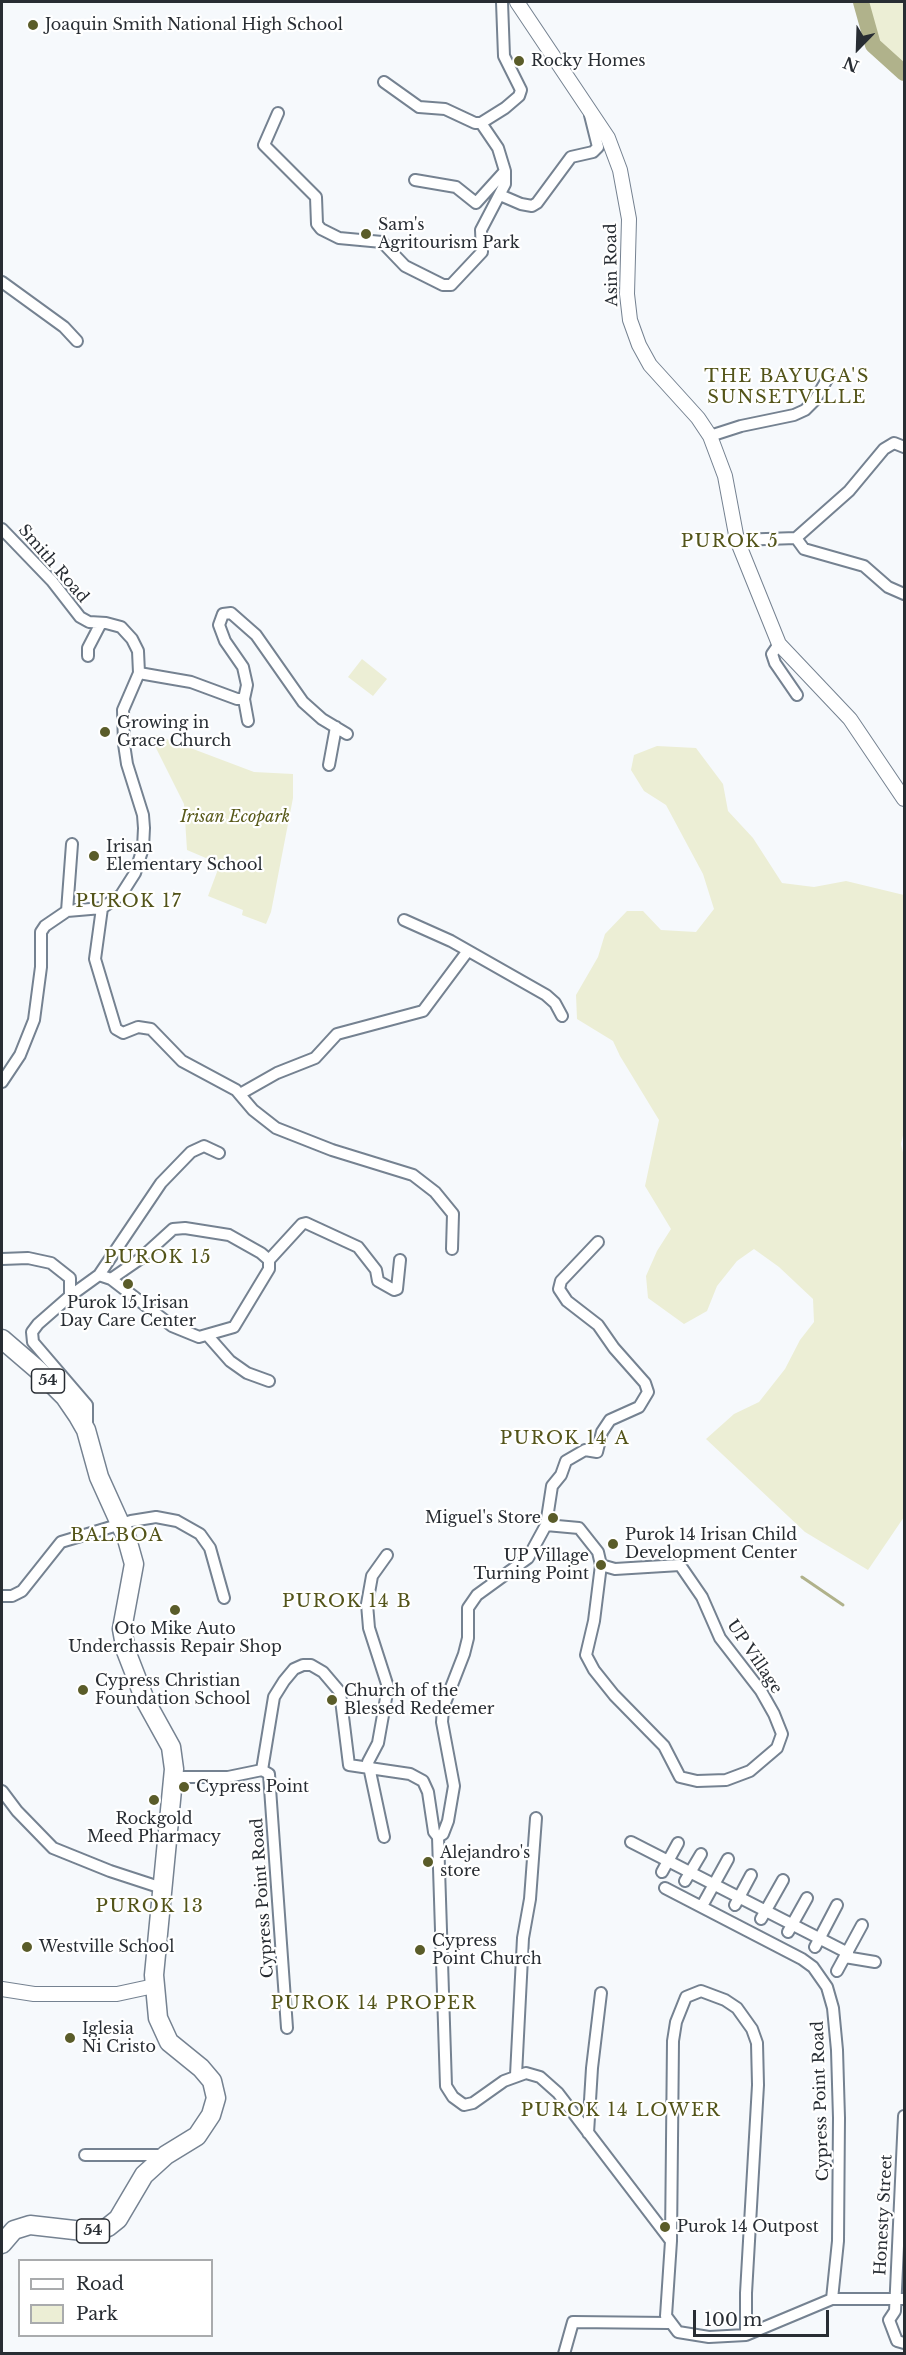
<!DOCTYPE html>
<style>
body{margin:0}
#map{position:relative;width:906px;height:2355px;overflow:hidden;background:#f6f9fc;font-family:"Libre Baskerville",serif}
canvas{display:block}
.frame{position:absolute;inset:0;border:3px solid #282d33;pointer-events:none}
.legend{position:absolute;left:18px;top:2259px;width:195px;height:78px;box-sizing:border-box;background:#fff;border:2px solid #a9abad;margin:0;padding:8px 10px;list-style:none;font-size:18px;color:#282d33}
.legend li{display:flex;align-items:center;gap:12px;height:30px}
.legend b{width:30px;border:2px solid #a9abad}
.north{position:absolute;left:828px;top:18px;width:60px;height:60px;-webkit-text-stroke:4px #fff;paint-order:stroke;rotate:203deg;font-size:16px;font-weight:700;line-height:24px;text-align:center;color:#282d33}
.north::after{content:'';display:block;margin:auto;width:21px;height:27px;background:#282d33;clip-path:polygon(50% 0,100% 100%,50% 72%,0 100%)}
.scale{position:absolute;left:693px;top:2310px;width:136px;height:27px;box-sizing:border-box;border:3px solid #282d33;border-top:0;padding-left:8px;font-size:18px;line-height:21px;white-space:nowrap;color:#282d33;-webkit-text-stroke:4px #fff;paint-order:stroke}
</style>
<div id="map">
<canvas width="906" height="2355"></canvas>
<div class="frame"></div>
<ul class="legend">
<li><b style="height:8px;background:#fff"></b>Road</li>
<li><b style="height:16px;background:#eceed5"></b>Park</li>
</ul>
<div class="north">N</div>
<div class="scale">100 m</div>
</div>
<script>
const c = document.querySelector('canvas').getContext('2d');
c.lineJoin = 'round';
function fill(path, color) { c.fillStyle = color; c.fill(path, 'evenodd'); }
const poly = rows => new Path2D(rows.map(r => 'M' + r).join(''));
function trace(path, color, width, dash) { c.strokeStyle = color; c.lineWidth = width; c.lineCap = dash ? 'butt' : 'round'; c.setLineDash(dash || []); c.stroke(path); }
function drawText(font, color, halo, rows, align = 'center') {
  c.font = font + ' "Libre Baskerville",serif'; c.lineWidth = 4.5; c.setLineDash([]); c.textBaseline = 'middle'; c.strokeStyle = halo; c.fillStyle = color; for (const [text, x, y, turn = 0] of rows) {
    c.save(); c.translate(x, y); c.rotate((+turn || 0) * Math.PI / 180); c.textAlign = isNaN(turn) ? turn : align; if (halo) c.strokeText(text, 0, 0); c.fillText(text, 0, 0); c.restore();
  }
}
fill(poly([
 [861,2,904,2,904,73,873,45],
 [362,659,387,679,373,696,348,677],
 [156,735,254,772,293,774,293,798,271,912,266,924,242,915,243,910,208,896,220,864,187,850,184,804,153,742],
 [657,746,696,748,723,784,728,811,753,838,782,883,814,887,846,881,904,895,904,1131,901,1144,904,1157,904,1517,868,1570,805,1532,706,1439,734,1414,759,1402,785,1369,800,1340,814,1322,813,1299,779,1267,754,1249,737,1261,717,1286,707,1311,684,1324,648,1298,646,1276,657,1251,671,1229,645,1186,659,1120,620,1056,613,1041,577,1019,576,995,598,957,605,934,627,911,643,911,661,930,696,932,714,909,703,874,666,805,644,791,631,770,634,755]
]), '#eceed5');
trace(poly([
 [802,1577,843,1605]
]), '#b0b28b', 3);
trace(poly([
 [861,2,873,45,904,73]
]), '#b0b28b', 16);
const street = poly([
 [384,82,419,107,445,109,475,123,481,123,505,108,519,96,521,90,504,56,502,2],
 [278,113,264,145,316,197,317,224,321,229,339,238,382,242,405,266,443,285,451,285,482,252,481,230,505,184,505,171,498,148,481,123],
 [415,180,456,187,476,203,505,171],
 [500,195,521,204,532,206,537,203,571,157,593,152,598,147,590,115],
 [2,282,64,327,77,341],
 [710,436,741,426,794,415,805,410,815,400,829,376],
 [2,529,52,581,80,617,89,622,106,623,121,627,132,639,138,651,139,673,123,710,124,744,127,764,143,815,144,828,143,848,135,873,121,895,102,908,67,911,45,926,41,932,41,967,34,1020,20,1055,2,1082],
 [796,538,804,549,864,566,888,587,904,594],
 [737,540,796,538,849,491,884,449,894,443,904,447],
 [779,644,772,654,775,663,797,695],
 [88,656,88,648,101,623],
 [139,673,191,682,237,699,244,699,247,685,243,667,225,641,219,625,223,614,231,613,256,635,303,702,322,719,347,734],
 [244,699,248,721],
 [329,765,336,727],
 [102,908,95,959,116,1029,123,1033,138,1027,151,1029,182,1061,236,1090,253,1110,276,1128,332,1150,413,1175,435,1192,453,1214,452,1249],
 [67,911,72,844],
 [404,920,451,941,546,995,555,1003,562,1016],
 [240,1094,277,1073,315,1058,337,1034,423,1011,467,952],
 [2,1259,28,1258,51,1263,70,1278,70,1296,38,1324,32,1332,33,1342,87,1405,87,1428],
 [99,1275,111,1279,172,1326,199,1337,234,1327,269,1269,269,1260,302,1224,306,1223,358,1247,376,1270,378,1281,394,1290,397,1289,400,1260],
 [111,1279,140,1259,173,1229,185,1228,229,1235,261,1253,269,1260],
 [70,1296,99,1275,161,1183,191,1152,204,1146,219,1153],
 [208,1336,230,1361,247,1373,269,1381],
 [546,1525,552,1486,561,1475,566,1461,585,1450,597,1452,602,1432,610,1420,639,1407,648,1392,645,1383,614,1348,598,1325,567,1301,559,1289,561,1281,598,1242],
 [2,1596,12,1596,22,1591,61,1542,131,1521,156,1517,177,1521,200,1534,210,1548,224,1598],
 [262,1770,269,1774,287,2028],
 [174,1777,228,1777,262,1770,274,1697,284,1681,294,1669,303,1665,311,1665,323,1672,340,1692,349,1765,410,1774,423,1781,428,1792,434,1832,438,1837,446,2086,453,2097,464,2105,473,2103,504,2081,526,2073,540,2077,558,2093,671,2241,666,2316,678,2332,709,2337,746,2335,832,2299,904,2299],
 [2,1791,17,1811,53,1848,110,1871,162,1888],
 [384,1837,368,1762,378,1743,388,1687,369,1628,367,1604,372,1576,387,1555],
 [438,1837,443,1834,448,1821,454,1786,442,1722,443,1708,464,1654,468,1638,468,1608,477,1595,528,1558,546,1525,579,1528,598,1552,601,1565,594,1621,586,1655,594,1670,614,1695,664,1746,680,1777,697,1781,726,1780,750,1771,777,1748,782,1734,774,1714,761,1691,720,1638,702,1597,680,1565,615,1569,601,1565],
 [631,1842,848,1953],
 [662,1872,678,1843],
 [685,1881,701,1854],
 [665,1888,802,1959,813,1967,827,1987,833,2008,837,2050,839,2118,838,2241,832,2299],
 [735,1905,751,1875],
 [702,1906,728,1859],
 [761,1919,783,1880],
 [788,1932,807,1898],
 [815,1947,837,1905],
 [845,1957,875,1962],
 [837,1971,862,1925],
 [516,2075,523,1938,530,1899,536,1818],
 [904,2116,895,2311,889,2320,897,2341,904,2343],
 [588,2133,592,2068,601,1993],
 [85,2155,165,2155],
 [671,2241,673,2041,676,2022,686,1997,701,1991,725,2000,737,2008,752,2029,757,2043,758,2085,746,2293,746,2335],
 [564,2354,573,2322,669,2323]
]);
const secondary = poly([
 [517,2,608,138,620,170,629,219,627,294,630,320,639,345,650,365,698,418,710,436,725,476,737,540,779,644,850,719,904,799],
 [2,1989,34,1994,117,1994,154,1986]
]);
const highway = poly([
 [2,1339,38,1370,65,1397,78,1416,86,1430,99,1477,127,1539,134,1564,122,1629,126,1651,145,1700,171,1747,174,1769,154,1975,158,2018,169,2042,201,2068,212,2081,216,2098,211,2115,197,2136,166,2155,144,2175,118,2219,108,2227,98,2231,83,2231,30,2225,14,2230,2,2244]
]);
trace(street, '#758291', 14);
trace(secondary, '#758291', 16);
trace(highway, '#758291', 21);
trace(street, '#fff', 10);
trace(secondary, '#fff', 14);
trace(highway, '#fff', 18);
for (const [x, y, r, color] of [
 [33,25,6,"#5a5c29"],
 [519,61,6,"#5a5c29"],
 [366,234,6,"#5a5c29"],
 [105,732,6,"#5a5c29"],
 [94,856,6,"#5a5c29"],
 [128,1284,6,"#5a5c29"],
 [553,1518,6,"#5a5c29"],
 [613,1544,6,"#5a5c29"],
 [601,1565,6,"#5a5c29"],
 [175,1610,6,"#5a5c29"],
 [83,1690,6,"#5a5c29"],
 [332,1700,6,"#5a5c29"],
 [184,1787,6,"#5a5c29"],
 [154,1800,6,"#5a5c29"],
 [428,1862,6,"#5a5c29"],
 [27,1947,6,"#5a5c29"],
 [420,1950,6,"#5a5c29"],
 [70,2038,6,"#5a5c29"],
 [665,2227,6,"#5a5c29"]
]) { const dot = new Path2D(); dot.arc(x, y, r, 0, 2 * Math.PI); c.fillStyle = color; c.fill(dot); trace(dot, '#fff', 2); }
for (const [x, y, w] of [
 [48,1381,33],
 [93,2231,33]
]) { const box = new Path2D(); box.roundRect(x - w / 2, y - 12, w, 24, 4.5); c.fillStyle = '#fff'; c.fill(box); trace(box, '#282d33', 1.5); }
drawText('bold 15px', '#282d33', null, [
 ["54",48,1381],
 ["54",93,2231]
]);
drawText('16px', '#282d33', '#fff', [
 ["Joaquin Smith National High School",45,25],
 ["Rocky Homes",531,61],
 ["Sam's",378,225],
 ["Agritourism Park",378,243],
 ["Growing in",117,723],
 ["Grace Church",117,741],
 ["Irisan",106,847],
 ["Elementary School",106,865],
 ["Purok 15 Irisan",128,1303,"center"],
 ["Day Care Center",128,1321,"center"],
 ["Miguel's Store",541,1518,"right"],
 ["Purok 14 Irisan Child",625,1535],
 ["Development Center",625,1553],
 ["UP Village",589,1556,"right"],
 ["Turning Point",589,1574,"right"],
 ["Oto Mike Auto",175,1629,"center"],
 ["Underchassis Repair Shop",175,1647,"center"],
 ["Cypress Christian",95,1681],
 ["Foundation School",95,1699],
 ["Church of the",344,1691],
 ["Blessed Redeemer",344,1709],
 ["Cypress Point",196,1787],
 ["Rockgold",154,1819,"center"],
 ["Meed Pharmacy",154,1837,"center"],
 ["Alejandro's",440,1853],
 ["store",440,1871],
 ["Cypress",432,1941],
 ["Point Church",432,1959],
 ["Westville School",39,1947],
 ["Iglesia",82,2029],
 ["Ni Cristo",82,2047],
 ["Purok 14 Outpost",677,2227]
], 'left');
drawText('16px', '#282d33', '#fff', [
 ["Asin Road",612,265,-91],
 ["Smith Road",53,564,49],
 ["UP Village",754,1657,56],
 ["Cypress Point Road",263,1898,-94],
 ["Cypress Point Road",821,2101,-92],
 ["Honesty Street",884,2215,-87]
]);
drawText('italic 16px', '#595a1b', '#fff', [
 ["Irisan Ecopark",235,817]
]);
c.letterSpacing = '1.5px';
drawText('18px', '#535419', '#fff', [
 ["THE BAYUGA'S",787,377],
 ["SUNSETVILLE",787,398],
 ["PUROK 5",730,542],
 ["PUROK 17",129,902],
 ["PUROK 15",158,1258],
 ["PUROK 14 A",565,1439],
 ["BALBOA",117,1536],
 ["PUROK 14 B",347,1602],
 ["PUROK 13",150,1907],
 ["PUROK 14 PROPER",374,2004],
 ["PUROK 14 LOWER",621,2111]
]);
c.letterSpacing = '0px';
</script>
